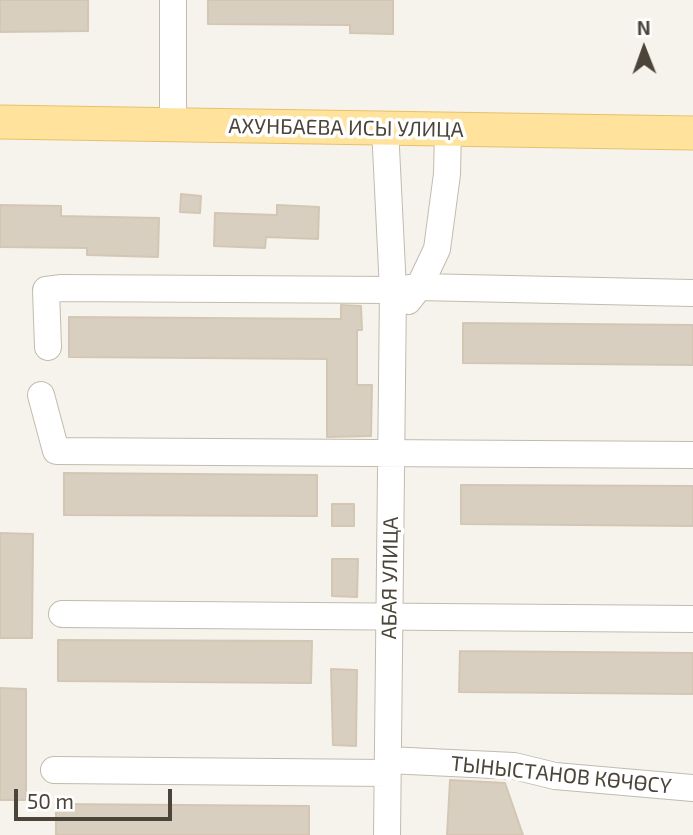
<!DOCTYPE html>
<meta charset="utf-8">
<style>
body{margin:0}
#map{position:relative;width:693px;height:835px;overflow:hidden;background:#f6f3ec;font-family:"Exo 2",sans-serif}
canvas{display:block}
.north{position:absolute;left:609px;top:14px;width:70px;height:70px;-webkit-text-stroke:5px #fff;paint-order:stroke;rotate:359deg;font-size:19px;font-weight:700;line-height:28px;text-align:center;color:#4b4439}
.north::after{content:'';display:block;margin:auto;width:24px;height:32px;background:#4b4439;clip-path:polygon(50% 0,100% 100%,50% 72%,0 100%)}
.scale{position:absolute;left:14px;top:789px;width:158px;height:32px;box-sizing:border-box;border:4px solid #4b4439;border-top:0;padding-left:9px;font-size:21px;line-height:24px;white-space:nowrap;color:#4b4439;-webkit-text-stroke:5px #fff;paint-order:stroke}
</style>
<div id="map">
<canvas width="693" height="835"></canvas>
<div class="north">N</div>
<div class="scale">50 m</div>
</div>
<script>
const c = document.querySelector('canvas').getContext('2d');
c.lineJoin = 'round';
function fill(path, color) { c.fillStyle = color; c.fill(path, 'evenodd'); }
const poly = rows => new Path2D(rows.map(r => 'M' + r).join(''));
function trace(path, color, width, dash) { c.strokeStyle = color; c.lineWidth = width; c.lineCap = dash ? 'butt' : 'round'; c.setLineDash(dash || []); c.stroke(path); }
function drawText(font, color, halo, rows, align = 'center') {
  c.font = font + ' "Exo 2",sans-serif'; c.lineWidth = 7; c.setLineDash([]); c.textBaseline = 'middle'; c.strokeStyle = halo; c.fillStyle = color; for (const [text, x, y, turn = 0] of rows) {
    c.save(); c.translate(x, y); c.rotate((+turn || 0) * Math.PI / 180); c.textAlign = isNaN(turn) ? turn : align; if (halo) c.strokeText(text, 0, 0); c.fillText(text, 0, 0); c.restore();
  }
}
const building = poly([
 [0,0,88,0,88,31,0,32,0,0],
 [208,0,393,0,393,34,350,33,350,25,208,24,208,0],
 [181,194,201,196,200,213,180,212,181,194],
 [0,205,61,206,61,216,159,218,158,257,87,255,87,248,0,247,0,205],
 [277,205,319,207,318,239,266,237,265,248,214,246,215,213,277,215,277,205],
 [341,305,361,306,362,330,357,330,357,385,372,385,371,436,327,437,327,359,69,357,69,317,341,319,341,305],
 [463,323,693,325,693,365,463,363,463,323],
 [64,473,317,475,317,516,64,515,64,473],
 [461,485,693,486,693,526,461,524,461,485],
 [332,504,354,504,354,526,332,526,332,504],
 [0,533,33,534,32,638,0,638,0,533],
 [332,559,358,559,357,597,332,596,332,559],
 [58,640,312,641,311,683,58,681,58,640],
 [460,651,693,653,693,694,459,692,460,651],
 [331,669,357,670,356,746,333,745,331,669],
 [0,688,26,689,26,800,0,800,0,688],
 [450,780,505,783,523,835,447,835,450,780],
 [56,804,309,806,309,835,56,835,56,804]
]);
fill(building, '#d8cfc1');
trace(building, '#d3c7b4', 2);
const minor = poly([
 [173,0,173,126],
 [385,128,393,290,387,835],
 [408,301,419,287,437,249,447,174,448,130],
 [48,347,46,290,62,288,393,290,419,287,692,293],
 [41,395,56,451,693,455],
 [62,614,693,619],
 [388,760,514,766,555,776,693,788],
 [54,770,387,773]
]);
const major = poly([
 [0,122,693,133]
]);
trace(minor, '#c2bbae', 28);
trace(major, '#e6c16a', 35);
trace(minor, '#fff', 26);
trace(major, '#ffe39c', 33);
drawText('21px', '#4b4439', '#fff', [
 ["АХУНБАЕВА ИСЫ УЛИЦА",346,128,1],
 ["АБАЯ УЛИЦА",390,578,-89],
 ["ТЫНЫСТАНОВ КӨЧӨСҮ",561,775,6]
]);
</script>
